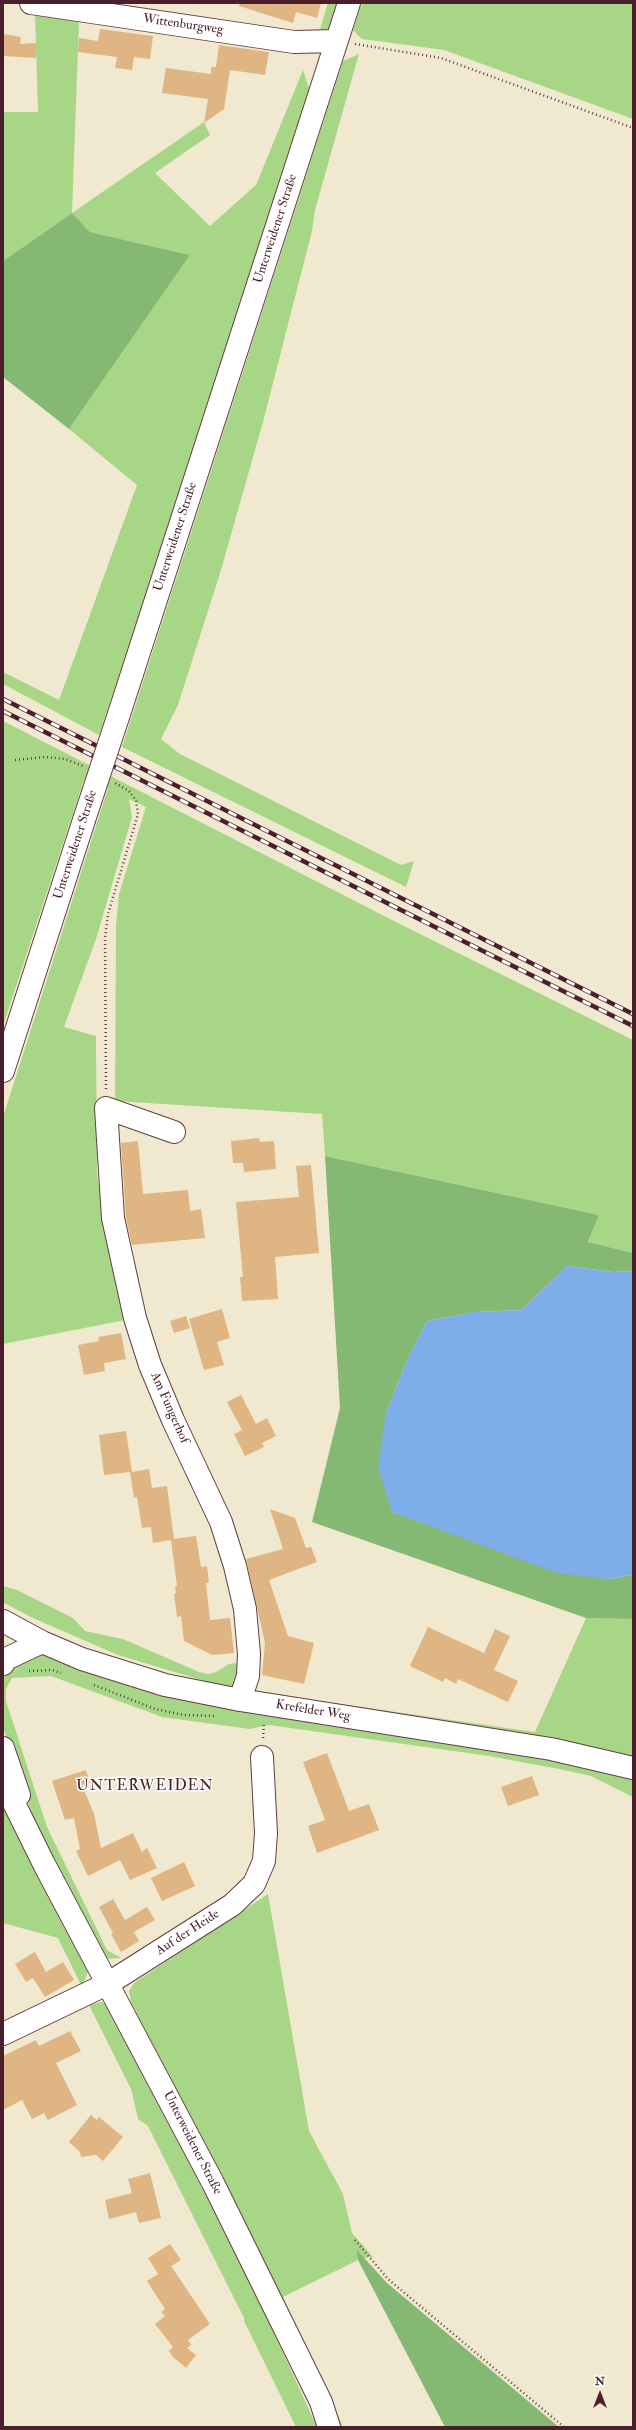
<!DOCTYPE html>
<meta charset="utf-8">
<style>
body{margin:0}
#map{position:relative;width:636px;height:2430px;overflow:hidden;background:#f0e9d0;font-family:"IM FELL Double Pica",serif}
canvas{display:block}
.frame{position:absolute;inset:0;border:4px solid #4a1f2b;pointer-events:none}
.north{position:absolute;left:580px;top:2374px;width:40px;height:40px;-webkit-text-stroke:3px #fff;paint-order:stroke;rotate:0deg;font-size:11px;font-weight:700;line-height:16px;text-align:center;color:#4a1f2b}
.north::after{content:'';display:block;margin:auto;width:14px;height:18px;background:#4a1f2b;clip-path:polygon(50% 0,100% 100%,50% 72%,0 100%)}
</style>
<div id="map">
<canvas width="636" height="2430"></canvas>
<div class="frame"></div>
<div class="north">N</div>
</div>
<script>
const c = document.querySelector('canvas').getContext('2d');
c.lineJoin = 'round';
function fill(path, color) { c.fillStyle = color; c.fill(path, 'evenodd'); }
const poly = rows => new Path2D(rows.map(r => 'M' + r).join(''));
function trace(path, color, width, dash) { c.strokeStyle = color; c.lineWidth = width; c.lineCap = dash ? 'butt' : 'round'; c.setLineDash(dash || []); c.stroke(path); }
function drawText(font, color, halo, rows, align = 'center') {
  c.font = font + ' "IM FELL Double Pica",serif'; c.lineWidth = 3; c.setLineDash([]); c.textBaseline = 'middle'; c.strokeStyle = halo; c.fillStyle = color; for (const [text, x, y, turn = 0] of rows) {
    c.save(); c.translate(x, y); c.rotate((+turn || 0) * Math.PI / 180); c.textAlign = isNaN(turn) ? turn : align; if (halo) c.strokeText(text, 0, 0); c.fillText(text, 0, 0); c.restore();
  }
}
fill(poly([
 [328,3,342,3,329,30,320,29],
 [362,3,633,3,633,119,444,50,362,39,353,30],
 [35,14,79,21,72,213,204,122,210,135,155,173,210,226,256,185,303,70,312,97,99,735,3,684,3,672,59,700,137,485,69,429,190,255,90,232,72,213,3,261,3,112,38,112],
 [359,54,315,210,312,231,263,422,221,570,178,705,161,739,180,754,401,865,414,861,406,887,122,747,343,61],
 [3,721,396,922,633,1040,633,1253,588,1242,599,1215,325,1156,322,1114,115,1101,116,926,119,894,146,807,129,799,132,817,96,939,64,1027,96,1036,97,1173,105,1229,125,1320,3,1344,3,1117,108,788,85,777,3,1026],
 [3,1586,17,1590,73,1618,85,1631,123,1639,199,1672,208,1674,216,1672,229,1664,243,1662,239,1683,230,1687,221,1686,118,1655,35,1619,6,1604,3,1602],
 [586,1618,633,1619,633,1758,608,1750,530,1734,278,1695,535,1732],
 [37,1653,152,1689,503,1749,633,1776,633,1797,591,1776,559,1769,489,1756,269,1725,250,1729,162,1717,51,1676,12,1678,6,1689,6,1701,47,1827,107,1950,121,1958,103,1959,37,1829,3,1727,3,1667],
 [3,1799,89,1969,82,1987,58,1938,3,1923],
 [268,1894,309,2131,343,2194,352,2233,373,2257,364,2258,356,2250,358,2260,283,2297,343,2427,337,2427,131,2002,129,1991,134,1983],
 [102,2002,111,2007,263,2309,317,2427,296,2427,244,2321,244,2318,148,2126,138,2119,131,2089,89,2005]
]), '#a7d786');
fill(poly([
 [72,213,90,232,190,255,69,429,3,377,3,261],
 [325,1156,599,1215,588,1242,633,1253,633,1271,613,1272,567,1266,522,1310,475,1312,427,1321,409,1356,386,1413,392,1512,448,1531,607,1579,633,1575,633,1619,586,1618,312,1522,340,1408],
 [356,2249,387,2283,559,2427,445,2427,358,2260]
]), '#85b873');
fill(poly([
 [567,1266,613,1272,633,1271,633,1575,607,1579,557,1573,392,1512,378,1467,386,1413,409,1356,427,1321,475,1312,522,1310]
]), '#7eaee9');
fill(poly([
 [240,3,321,3,317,18,296,12,293,23,239,6],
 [100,29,153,36,150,59,134,57,132,70,115,68,117,57,78,52,79,38,98,41],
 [3,34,21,37,20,44,36,43,36,58,3,56],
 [219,45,269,52,265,75,230,70,224,109,204,123,208,99,162,93,166,68,211,74,211,67,216,67],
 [259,1138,260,1142,274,1141,276,1169,244,1172,243,1163,233,1163,231,1141],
 [138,1141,143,1194,188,1190,190,1211,201,1209,205,1238,132,1245,126,1219,121,1143],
 [311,1165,319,1253,275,1257,278,1299,242,1301,240,1277,243,1277,236,1202,299,1197,296,1166],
 [222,1309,230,1338,217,1342,224,1365,204,1370,189,1319],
 [186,1316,190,1328,174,1333,170,1321],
 [121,1333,126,1359,104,1363,105,1371,84,1375,78,1345,99,1341,98,1337],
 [241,1395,256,1424,267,1418,276,1436,262,1443,264,1447,245,1456,234,1434,242,1430,227,1402],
 [126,1431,132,1472,149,1469,152,1488,167,1486,174,1539,196,1536,201,1567,207,1566,209,1583,206,1583,210,1620,230,1618,234,1653,212,1655,184,1641,181,1616,177,1617,174,1594,176,1593,175,1587,177,1586,171,1540,153,1543,151,1527,142,1528,137,1497,134,1498,130,1472,104,1475,99,1435],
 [270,1509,295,1518,306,1548,311,1547,317,1562,269,1580,288,1636,314,1643,304,1684,262,1675,265,1643,246,1559,283,1549],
 [428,1627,484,1653,495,1629,510,1636,494,1670,518,1681,508,1702,458,1679,456,1684,445,1678,443,1682,410,1666],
 [327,1753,349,1811,369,1804,379,1830,317,1853,308,1826,325,1820,303,1762],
 [86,1770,90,1783,82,1785,94,1814,101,1848,133,1833,142,1852,147,1848,157,1868,130,1880,120,1860,88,1876,76,1851,80,1849,74,1818,65,1820,52,1781],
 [532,1776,539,1795,508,1806,501,1787],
 [184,1862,195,1886,162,1901,151,1878],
 [113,1899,125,1920,147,1907,155,1920,134,1932,139,1941,121,1952,111,1934,113,1933,99,1907],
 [35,1952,46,1972,63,1962,74,1980,45,1997,33,1978,26,1982,15,1964],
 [70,2031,81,2051,56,2063,77,2105,48,2120,44,2113,32,2119,22,2100,3,2110,3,2056,36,2040,39,2046],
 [91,2115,97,2120,99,2117,123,2137,103,2161,96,2155,81,2157,80,2152,69,2142],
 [150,2173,161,2218,139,2223,136,2212,109,2219,105,2200,132,2193,128,2179],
 [170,2244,181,2260,171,2266,210,2324,188,2340,191,2345,187,2348,196,2355,186,2368,173,2357,169,2351,173,2347,155,2324,165,2316,161,2312,165,2309,147,2281,158,2274,148,2258]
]), '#dfb583');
const minor = poly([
 [31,3,294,42,336,41],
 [119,714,349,3],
 [3,1071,84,820],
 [174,1132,106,1108,113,1218,135,1318,150,1365,173,1420,221,1522,235,1566,245,1609,249,1654,248,1676,240,1700],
 [3,1621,42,1642,82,1659,165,1685,240,1700,551,1749,633,1768],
 [3,1664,6,1659,42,1642],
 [3,1748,19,1795],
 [3,1781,44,1864,213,2183,321,2402,329,2427],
 [3,2034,109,1983,232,1905,254,1884,264,1861,266,1833,262,1757]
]);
trace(minor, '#633d44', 24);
trace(poly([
 [355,44,441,58,633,128],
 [15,760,45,757,65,759,83,766],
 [106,1089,105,938,108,914,138,814,136,800,129,791,115,783],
 [29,1671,52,1670,61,1673],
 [94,1685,155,1709,184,1715,214,1716],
 [263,1738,264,1723],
 [355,2240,388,2279,564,2427]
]), '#633d44', 2.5, [1, 3]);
trace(minor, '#fff', 22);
const rail = poly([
 [3,699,633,1014],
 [3,711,633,1026]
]);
trace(rail, '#4a1f2b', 4.5);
trace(rail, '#fff', 3, [9]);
const minorBridge = poly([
 [84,820,119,714]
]);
trace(minorBridge, '#633d44', 24, []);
trace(minorBridge, '#fff', 22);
drawText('13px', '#4a1f2b', '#fff', [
 ["Wittenburgweg",183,25,8],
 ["Unterweidener Straße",276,229,-72],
 ["Unterweidener Straße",176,537,-72],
 ["Unterweidener Straße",76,845,-72],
 ["Am Fungerhof",169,1408,66],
 ["Krefelder Weg",313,1711,9],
 ["Auf der Heide",188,1933,-33],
 ["Unterweidener Straße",192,2143,63]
]);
c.letterSpacing = '1px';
drawText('15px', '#4a1f2b', '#fff', [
 ["UNTERWEIDEN",145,1787]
]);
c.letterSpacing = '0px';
</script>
